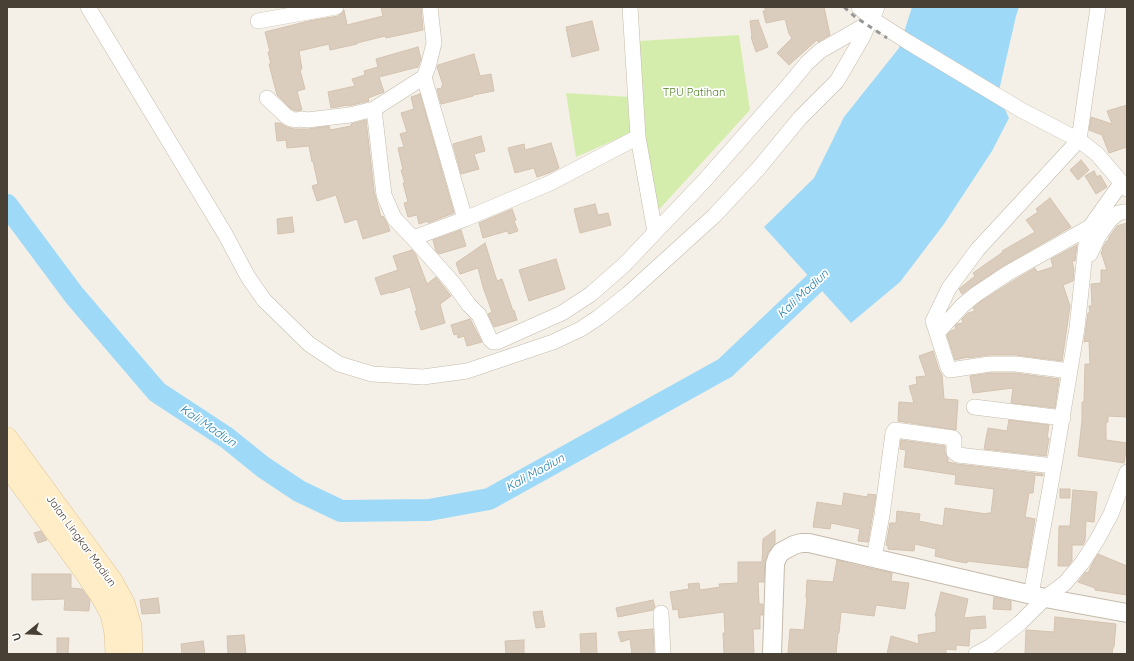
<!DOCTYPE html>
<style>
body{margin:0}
#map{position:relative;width:1134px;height:661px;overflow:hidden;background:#f5f0e7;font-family:Quicksand,sans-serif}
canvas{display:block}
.frame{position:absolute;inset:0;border:8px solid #494035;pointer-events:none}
.north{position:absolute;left:8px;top:613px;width:40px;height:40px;-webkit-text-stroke:3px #fff;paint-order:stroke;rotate:252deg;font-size:11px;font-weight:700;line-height:16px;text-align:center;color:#494035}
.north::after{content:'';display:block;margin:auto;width:14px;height:18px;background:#494035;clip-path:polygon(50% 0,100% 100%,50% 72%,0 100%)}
</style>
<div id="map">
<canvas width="1134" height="661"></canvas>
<div class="frame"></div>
<div class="north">U</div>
</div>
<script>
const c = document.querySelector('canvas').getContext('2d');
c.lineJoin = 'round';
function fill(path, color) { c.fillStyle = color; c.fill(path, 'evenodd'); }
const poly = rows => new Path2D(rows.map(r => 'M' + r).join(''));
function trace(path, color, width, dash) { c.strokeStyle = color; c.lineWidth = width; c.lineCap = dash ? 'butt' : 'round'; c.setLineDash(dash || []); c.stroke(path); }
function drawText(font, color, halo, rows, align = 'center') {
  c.font = font + ' Quicksand,sans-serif'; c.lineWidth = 3.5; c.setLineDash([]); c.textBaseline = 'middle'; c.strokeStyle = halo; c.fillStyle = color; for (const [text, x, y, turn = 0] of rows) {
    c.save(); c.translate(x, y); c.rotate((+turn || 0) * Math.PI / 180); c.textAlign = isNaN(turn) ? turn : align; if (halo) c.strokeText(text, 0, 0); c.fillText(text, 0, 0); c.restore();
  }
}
fill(poly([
 [739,35,750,110,655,214,642,158,639,41],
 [566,93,630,97,631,133,576,157]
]), '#d5edac');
fill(poly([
 [912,7,1019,7,1016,16,998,95,1009,118,992,151,944,224,900,282,851,323,764,227,814,178,844,117,899,48]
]), '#9edaf8');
trace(poly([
 [7,205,74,295,157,392,227,438,263,467,299,491,341,511,429,510,489,499,725,368,837,262]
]), '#9edaf8', 22);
const building = poly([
 [381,7,421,7,423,30,386,38,385,36,357,43,357,44,330,50,329,44,299,51,302,69,300,70,305,89,297,91,302,110,296,111,291,109,277,95,269,64,271,64,268,52,270,52,265,32,309,21,338,16,341,14,344,10,347,25,383,16,381,7],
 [764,7,824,7,830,35,818,42,817,40,789,65,777,53,792,38,789,34,785,19,766,23,763,11,766,11,764,7],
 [758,20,768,47,756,52,751,37,752,36,750,21,758,20],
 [592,21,599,50,572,57,566,27,592,21],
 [418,47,421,59,418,67,379,77,384,92,368,98,369,101,348,106,348,105,331,108,328,92,355,86,352,79,365,75,364,71,378,67,376,59,418,47],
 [474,54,480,76,491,74,494,91,473,95,473,96,441,104,437,89,442,88,442,85,443,85,437,67,438,65,474,54],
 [420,94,454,213,428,223,428,221,419,224,417,215,408,217,404,203,408,202,403,183,405,183,401,170,403,170,398,148,404,147,400,134,407,132,401,113,414,109,411,97,420,94],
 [1127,105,1127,147,1109,153,1102,135,1089,130,1091,117,1112,124,1107,111,1127,105],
 [366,120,374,190,374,191,381,217,383,216,388,225,390,231,363,239,357,219,345,223,336,195,317,201,312,186,318,184,313,161,312,162,309,146,287,148,286,140,277,141,275,123,280,123,287,127,294,129,308,129,329,126,330,130,351,126,351,124,366,120],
 [481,136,485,151,474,154,479,169,461,174,453,144,481,136],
 [551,143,559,168,549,173,537,177,534,168,515,173,508,148,524,144,525,150,551,143],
 [1081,160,1089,170,1078,180,1070,170,1081,160],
 [1094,171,1097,177,1100,175,1107,187,1096,194,1085,176,1094,171],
 [1050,198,1071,227,1003,266,970,288,962,294,959,289,975,276,973,273,1003,252,1002,251,1035,232,1026,220,1038,212,1036,209,1050,198],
 [595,204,598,215,608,213,611,225,580,233,574,209,595,204],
 [512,209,516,220,514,221,518,231,509,234,507,231,483,238,479,223,512,209],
 [292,217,294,232,278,234,277,219,292,217],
 [1127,223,1127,417,1108,416,1108,422,1106,422,1106,440,1127,443,1124,463,1078,456,1082,421,1082,402,1084,402,1085,364,1090,364,1089,341,1084,342,1088,313,1090,313,1089,306,1092,306,1091,284,1101,283,1101,270,1107,270,1101,252,1103,251,1102,249,1106,242,1109,239,1109,237,1117,226,1127,223],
 [461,230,466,246,439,254,436,251,433,240,461,230],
 [485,243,497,281,502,279,513,311,514,310,517,320,494,327,488,314,492,312,483,287,478,268,460,274,456,263,485,243],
 [1077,245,1075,261,1072,261,1074,270,1073,281,1063,285,1070,306,1062,361,1016,355,989,355,968,358,968,357,955,360,947,335,951,331,956,329,955,326,957,324,963,323,962,319,968,313,975,311,973,308,980,302,1013,281,1035,268,1037,272,1053,267,1051,259,1077,245],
 [412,250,416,255,427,284,436,277,451,296,440,304,445,323,421,330,415,311,417,311,410,287,391,293,391,292,381,295,375,278,398,270,393,256,412,250],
 [556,259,565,289,529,301,519,270,556,259],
 [470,319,482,342,467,346,464,336,458,338,457,334,454,335,451,325,470,319],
 [933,351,939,370,942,375,944,399,958,400,956,430,898,421,899,402,914,403,909,386,917,384,916,377,926,376,919,356,933,351],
 [991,373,1015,373,1059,379,1055,408,1011,403,1013,388,973,393,970,376,991,373],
 [1009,420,1049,425,1047,438,1049,438,1046,456,984,449,988,428,1007,431,1009,420],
 [901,440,945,446,945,452,948,458,948,462,957,464,1043,474,1043,476,1035,475,1033,493,1029,493,1025,517,1035,519,1027,568,967,561,967,563,955,561,935,556,936,549,915,544,914,551,888,549,888,546,886,545,890,523,896,523,897,511,920,514,919,521,943,526,945,508,987,514,987,513,991,513,994,489,955,484,956,475,904,467,906,450,900,449,901,440],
 [1060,489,1070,489,1070,498,1060,498,1060,489],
 [1073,490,1097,492,1094,522,1086,521,1085,541,1083,545,1072,545,1072,561,1068,566,1058,566,1059,526,1070,526,1073,490],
 [844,493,867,497,868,494,876,495,868,542,858,541,860,529,831,523,830,529,813,527,817,502,842,506,844,493],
 [775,530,775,544,768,552,765,561,764,582,758,582,759,604,763,604,763,615,760,615,760,629,753,629,754,654,724,654,723,633,725,633,724,612,679,618,678,609,673,610,670,592,689,589,688,584,699,583,700,590,720,587,719,584,738,583,738,562,762,562,763,539,775,530],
 [41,531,47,540,38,543,34,533,41,531],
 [1098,554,1127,566,1127,595,1095,590,1095,588,1078,582,1086,572,1088,573,1092,564,1098,554],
 [837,560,855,565,892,573,891,581,909,583,905,609,876,605,874,616,841,612,839,633,838,633,836,654,806,654,788,653,790,629,804,630,807,598,806,598,807,580,833,582,837,560],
 [32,574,71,574,71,588,82,589,90,600,89,611,64,610,65,599,32,600,32,574],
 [941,592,968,599,964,618,985,616,986,628,970,629,969,646,956,645,956,650,946,649,946,654,887,654,891,636,919,644,918,635,936,632,936,616,935,616,941,592],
 [994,597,1011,601,1011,610,993,609,994,597],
 [158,598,160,613,142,614,140,600,158,598],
 [653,600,655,607,653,610,618,617,616,608,653,600],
 [542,611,545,627,536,628,533,612,542,611],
 [1055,617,1116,624,1114,647,1113,647,1112,654,1025,654,1026,630,1054,632,1055,617],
 [653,629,654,654,632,654,630,639,621,642,618,632,653,629],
 [596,633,597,654,581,654,580,634,596,633],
 [244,635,246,654,228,654,227,636,244,635],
 [57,638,69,638,68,654,57,654,57,638],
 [524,640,524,654,506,654,505,641,524,640],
 [203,641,205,654,182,654,181,644,203,641]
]);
fill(building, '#dbcdbe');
trace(building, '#d3c2ae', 1);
const minor = poly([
 [88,7,225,234,248,277,264,300,309,344,339,364,372,374,423,377,467,371,553,342,581,329,599,317,628,294,714,216,758,169,800,118,837,81,862,38,869,23],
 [630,7,638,137,655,232],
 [859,7,872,19,908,42,1021,110,1079,140,1097,154,1127,189],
 [258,21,336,7],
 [424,77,374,109,384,195,394,218,413,238,453,283,469,305,479,315,490,339,493,342,497,342,562,313,591,294,624,265,704,181,787,87,807,63,820,51,869,23,872,19,877,7],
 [424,77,465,219],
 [424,77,428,67,434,43,430,7],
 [267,98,286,116,291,119,296,120,301,119,307,120,350,115,374,109],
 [413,238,465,219,550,183,638,137],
 [1090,254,1098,237,1109,221,1118,213,1123,212,1127,212],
 [937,333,963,305,975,295,1008,273,1090,227],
 [1070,371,1016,364,990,364,950,370,948,367,933,321,949,288,978,249,1079,140,1098,7],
 [974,407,1063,418],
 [874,558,882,515,893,433,895,430,953,438,954,439,954,452,958,455,1054,466],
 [1031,595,1054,466,1077,328,1086,244,1090,227,1122,182],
 [661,613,663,654],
 [976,654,991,646,1020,623,1045,598,1065,583,1082,563,1097,540,1111,514,1127,472]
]);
const tertiary = poly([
 [772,654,775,564,777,558,781,552,794,545,801,543,809,543,1045,598,1127,613]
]);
const secondary = poly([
 [7,438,112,581,124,603,131,626,132,654],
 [7,465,80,565,100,594,111,614,115,633,116,654]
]);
trace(minor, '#c5baab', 16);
trace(tertiary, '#c5baab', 20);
trace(secondary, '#ddc494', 22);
trace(minor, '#fff', 15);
trace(tertiary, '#fff', 18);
trace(secondary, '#ffedc7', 21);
trace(poly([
 [844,7,854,16,887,38]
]), '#979797', 3, [5, 5]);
drawText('11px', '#4e8122', '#fff', [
 ["TPU Patihan",694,93]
]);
drawText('11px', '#494035', '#fff', [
 ["Jalan Lingkar Madiun",81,541,54]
]);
drawText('italic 12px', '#217eae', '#fff', [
 ["Kali Madiun",803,294,-43],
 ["Kali Madiun",208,426,34],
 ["Kali Madiun",535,473,-29]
]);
</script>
